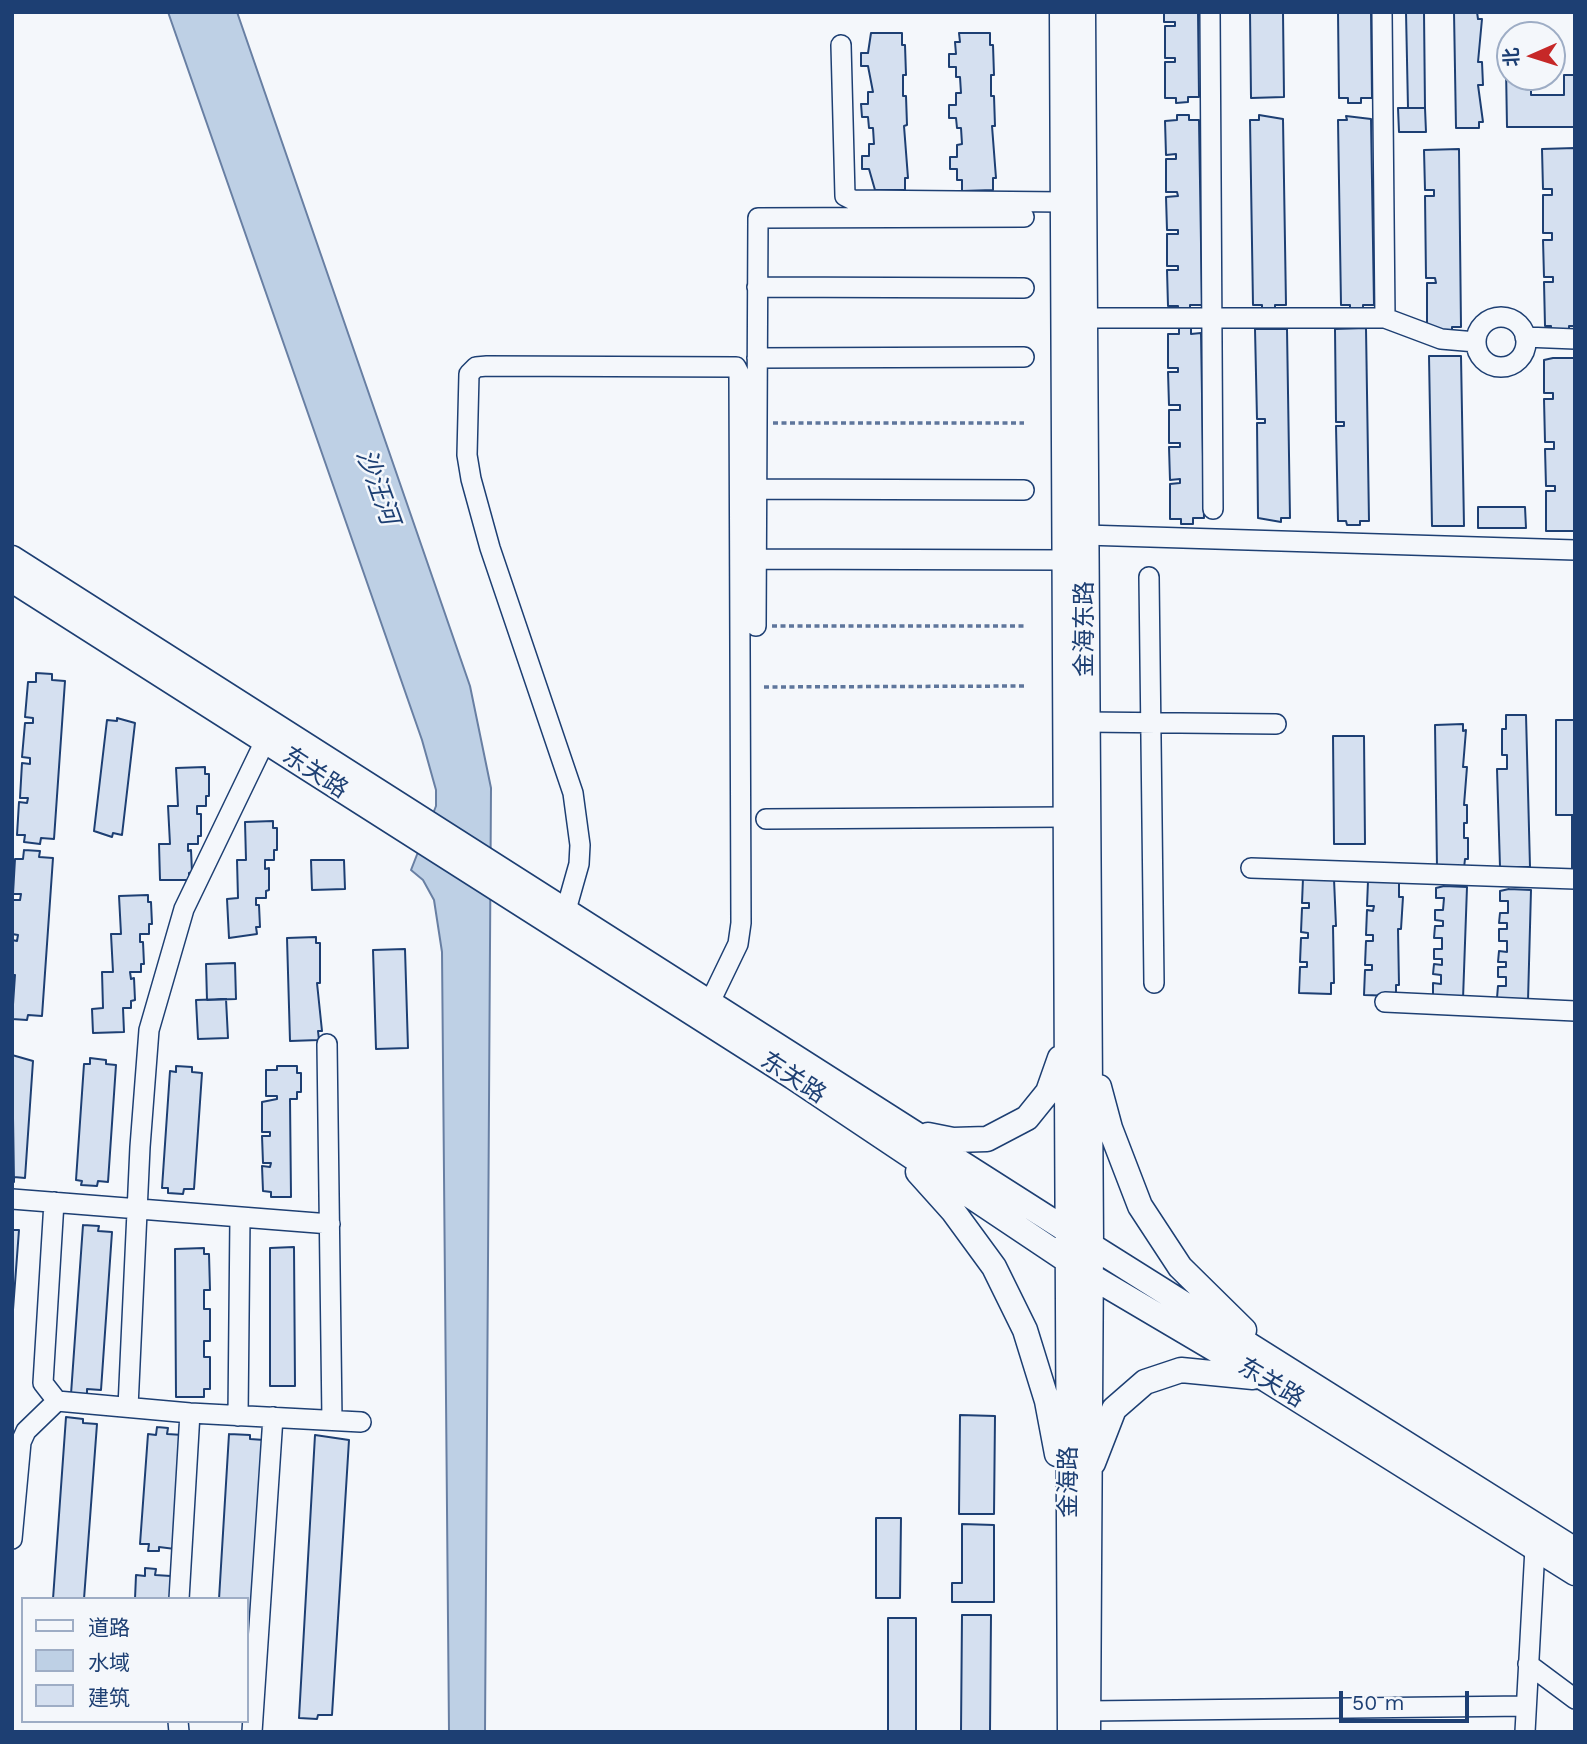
<!DOCTYPE html>
<meta charset="utf-8">
<style>
body{margin:0}
#map{position:relative;width:1587px;height:1744px;overflow:hidden;background:#f4f7fb;font-family:"Work Sans","Noto Sans SC",sans-serif}
canvas{display:block}
.frame{position:absolute;inset:0;border:14px solid #1d3f73;pointer-events:none}
.legend{position:absolute;left:21px;top:1597px;width:228px;height:126px;box-sizing:border-box;background:#f4f7fb;border:2px solid #9eadc5;margin:0;padding:9px 12px;list-style:none;font-size:21px;color:#1d3f73}
.legend li{display:flex;align-items:center;gap:14px;height:35px}
.legend b{width:35px;border:2px solid #9eadc5}
.north{position:absolute;left:1496px;top:21px;width:70px;height:70px;box-sizing:border-box;background:#f4f7fb;border:2px solid #9eadc5;border-radius:50%;rotate:267deg;font-size:19px;font-weight:700;line-height:28px;text-align:center;color:#1d3f73}
.north::after{content:'';display:block;margin:auto;width:24px;height:32px;background:#c62828;clip-path:polygon(50% 0,100% 100%,50% 72%,0 100%)}
.scale{position:absolute;left:1339px;top:1691px;width:130px;height:32px;box-sizing:border-box;border:4px solid #1d3f73;border-top:0;padding-left:9px;font-size:21px;line-height:24px;white-space:nowrap;color:#1d3f73;-webkit-text-stroke:5px #f4f7fb;paint-order:stroke}
</style>
<div id="map">
<canvas width="1587" height="1744"></canvas>
<div class="frame"></div>
<ul class="legend">
<li><b style="height:9px;background:#f4f7fb"></b>道路</li>
<li><b style="height:19px;background:#bed0e5"></b>水域</li>
<li><b style="height:19px;background:#d5e0f0"></b>建筑</li>
</ul>
<div class="north">北</div>
<div class="scale">50 m</div>
</div>
<script>
const c = document.querySelector('canvas').getContext('2d');
c.lineJoin = 'round';
function fill(path, color) { c.fillStyle = color; c.fill(path, 'evenodd'); }
const poly = rows => new Path2D(rows.map(r => 'M' + r).join(''));
function trace(path, color, width, dash) { c.strokeStyle = color; c.lineWidth = width; c.lineCap = dash ? 'butt' : 'round'; c.setLineDash(dash || []); c.stroke(path); }
function drawText(font, color, halo, rows, align = 'center') {
  c.font = font + ' "Work Sans","Noto Sans SC",sans-serif'; c.lineWidth = 5; c.setLineDash([]); c.textBaseline = 'middle'; c.strokeStyle = halo; c.fillStyle = color; for (const [text, x, y, turn = 0] of rows) {
    c.save(); c.translate(x, y); c.rotate((+turn || 0) * Math.PI / 180); c.textAlign = isNaN(turn) ? turn : align; if (halo) c.strokeText(text, 0, 0); c.fillText(text, 0, 0); c.restore();
  }
}
const water = poly([
 [168,12,237,12,470,686,491,788,485,1732,449,1732,442,952,434,900,423,880,411,870,436,806,436,790,422,740,168,12]
]);
fill(water, '#bed0e5');
trace(water, '#687fa3', 2);
const building = poly([
 [1164,12,1198,12,1199,97,1188,97,1188,102,1176,103,1176,98,1165,98,1165,62,1175,62,1175,58,1165,58,1165,26,1175,26,1175,22,1164,22,1164,12],
 [1250,12,1283,12,1284,97,1251,98,1250,12],
 [1338,12,1371,12,1372,98,1361,98,1361,103,1348,103,1348,98,1339,98,1338,12],
 [1406,12,1424,12,1425,108,1408,108,1406,12],
 [1454,12,1477,12,1478,19,1482,19,1478,62,1482,62,1483,85,1478,85,1483,122,1479,122,1479,128,1456,128,1454,12],
 [871,33,902,33,902,45,905,45,906,75,903,75,903,96,906,96,907,125,904,126,908,178,905,178,905,190,875,190,869,169,862,169,862,156,869,156,869,144,874,144,873,128,869,128,868,117,862,117,861,104,868,104,868,92,873,92,868,66,861,66,861,53,868,53,871,33],
 [959,33,990,33,990,45,993,45,994,75,991,75,991,96,994,96,995,126,992,126,996,178,993,178,993,190,962,191,962,180,957,180,957,169,950,169,950,157,957,157,957,145,962,144,961,128,957,128,956,118,949,118,949,105,956,105,956,93,961,93,960,77,956,77,956,67,949,67,949,54,956,54,955,42,960,42,959,33],
 [1510,67,1510,77,1531,77,1531,95,1564,95,1564,75,1575,75,1575,127,1507,127,1506,68,1510,67],
 [1398,108,1425,108,1426,132,1399,132,1398,108],
 [1177,115,1189,115,1189,120,1199,120,1202,305,1190,305,1190,310,1178,311,1178,306,1168,306,1167,270,1178,270,1178,266,1167,266,1167,234,1178,234,1178,230,1167,230,1166,197,1178,196,1177,192,1166,192,1166,159,1176,159,1176,154,1166,155,1165,121,1177,120,1177,115],
 [1259,115,1283,119,1286,305,1275,305,1275,310,1262,310,1262,305,1253,305,1250,120,1259,120,1259,115],
 [1346,116,1371,119,1374,305,1363,305,1363,310,1350,310,1350,305,1341,305,1338,120,1347,120,1346,116],
 [1575,148,1575,326,1569,326,1569,331,1551,332,1551,326,1545,326,1544,282,1553,282,1553,277,1544,277,1543,240,1552,240,1552,233,1543,233,1543,195,1552,195,1552,189,1543,189,1542,149,1575,148],
 [1459,149,1461,327,1452,327,1452,332,1427,327,1427,283,1436,283,1435,278,1426,278,1425,196,1434,196,1434,190,1425,190,1424,150,1459,149],
 [1179,328,1191,328,1191,334,1201,333,1204,518,1193,518,1193,524,1181,524,1181,519,1170,519,1170,484,1180,483,1180,479,1170,480,1169,447,1180,447,1180,443,1169,443,1169,410,1180,410,1180,405,1169,405,1168,372,1178,372,1178,368,1168,368,1168,334,1179,334,1179,328],
 [1366,328,1369,521,1360,521,1360,525,1347,525,1346,521,1338,521,1336,426,1344,426,1344,422,1336,422,1335,329,1366,328],
 [1255,329,1287,329,1290,518,1281,518,1281,522,1258,518,1257,423,1265,423,1265,419,1257,419,1255,329],
 [1429,356,1461,356,1464,526,1432,526,1429,356],
 [1553,358,1575,358,1575,531,1546,531,1546,491,1555,491,1555,486,1546,486,1545,449,1554,449,1554,442,1545,442,1544,399,1553,399,1553,393,1544,393,1544,360,1553,358],
 [1478,507,1525,507,1526,528,1478,528,1478,507],
 [36,673,52,674,52,680,65,681,54,839,41,838,40,844,24,842,25,835,17,835,19,802,27,803,28,798,20,798,22,763,30,764,30,758,22,757,25,723,33,723,33,718,25,717,28,682,36,682,36,673],
 [1506,715,1526,715,1530,867,1500,867,1497,769,1507,769,1507,755,1502,755,1502,729,1506,729,1506,715],
 [117,718,135,723,122,835,113,833,112,837,94,831,107,720,117,721,117,718],
 [1556,720,1575,720,1575,815,1556,815,1556,720],
 [1463,724,1463,731,1466,730,1463,767,1467,767,1464,805,1467,805,1467,823,1464,823,1464,838,1468,838,1468,859,1465,859,1464,868,1437,868,1435,725,1463,724],
 [1333,736,1364,736,1365,844,1334,844,1333,736],
 [205,767,205,774,209,774,209,796,206,796,206,806,197,806,197,814,201,814,201,836,198,836,198,844,188,844,188,851,191,850,192,872,189,873,189,880,160,880,159,844,170,844,168,806,178,806,176,768,205,767],
 [1572,815,1575,815,1575,868,1572,868,1572,815],
 [273,821,273,828,277,828,277,850,274,850,274,860,265,860,265,869,269,868,269,890,266,891,266,898,256,898,256,905,259,905,260,927,256,927,257,934,229,938,227,899,238,898,237,860,246,860,245,822,273,821],
 [24,850,40,851,39,857,53,858,42,1016,28,1015,27,1020,12,1019,15,975,12,975,12,940,17,941,18,935,12,934,12,900,20,900,21,894,13,894,15,859,23,859,24,850],
 [311,860,344,860,345,889,312,890,311,860],
 [1303,878,1334,879,1336,926,1333,926,1334,983,1331,983,1331,994,1299,993,1300,967,1307,967,1307,962,1300,962,1301,938,1308,938,1308,933,1301,932,1302,908,1309,908,1309,903,1302,903,1303,878],
 [1368,881,1399,881,1399,897,1403,897,1401,929,1398,929,1399,985,1396,985,1396,996,1364,995,1365,970,1372,970,1372,965,1365,965,1366,941,1373,941,1373,935,1366,935,1367,910,1373,911,1374,906,1367,906,1368,881],
 [1444,886,1467,887,1463,999,1433,995,1433,983,1441,984,1441,975,1433,974,1434,964,1442,965,1442,959,1434,959,1434,949,1442,949,1442,938,1434,938,1435,926,1443,926,1443,921,1435,920,1435,910,1443,910,1444,898,1436,898,1436,888,1444,886],
 [1509,889,1531,890,1528,1001,1497,998,1498,986,1506,986,1506,977,1498,977,1498,967,1506,967,1506,962,1498,962,1499,951,1507,952,1507,941,1499,941,1499,929,1507,929,1507,923,1499,923,1500,913,1508,913,1508,901,1500,901,1500,891,1509,889],
 [148,895,148,902,151,902,152,924,149,924,149,934,140,934,140,942,143,942,144,964,141,964,141,972,130,972,131,979,134,978,135,1000,131,1001,131,1008,123,1008,124,1032,93,1033,92,1009,103,1008,102,972,113,972,111,934,121,934,119,896,148,895],
 [316,937,316,943,320,943,320,983,317,983,322,1031,318,1031,319,1040,290,1041,287,938,316,937],
 [405,949,408,1048,376,1049,373,950,405,949],
 [235,963,236,999,207,1000,206,964,235,963],
 [226,999,228,1038,198,1039,196,1000,226,999],
 [12,1055,33,1061,25,1178,14,1177,14,1182,12,1055],
 [90,1058,106,1060,106,1064,116,1065,108,1182,98,1181,97,1186,81,1185,82,1181,76,1180,84,1064,90,1064,90,1058],
 [176,1066,192,1067,192,1072,202,1073,194,1189,184,1189,183,1194,168,1193,168,1188,162,1188,170,1071,176,1072,176,1066],
 [277,1066,297,1066,297,1073,301,1073,301,1092,297,1092,297,1099,290,1099,291,1197,271,1197,271,1192,263,1191,262,1166,270,1167,271,1163,263,1163,262,1136,270,1136,270,1132,262,1132,262,1102,277,1099,277,1096,266,1096,266,1070,277,1070,277,1066],
 [83,1225,99,1226,98,1231,112,1232,101,1390,87,1389,87,1395,71,1394,83,1225],
 [12,1230,19,1230,12,1323,12,1230],
 [294,1247,295,1386,270,1386,270,1248,294,1247],
 [204,1248,204,1254,209,1254,210,1290,204,1290,204,1309,210,1309,210,1341,204,1341,204,1357,210,1357,210,1389,204,1389,204,1397,176,1397,175,1249,204,1248],
 [960,1415,995,1416,994,1514,959,1514,960,1415],
 [66,1417,83,1419,83,1423,97,1424,84,1599,53,1599,66,1417],
 [157,1427,168,1428,167,1434,183,1435,175,1549,159,1547,159,1551,148,1551,149,1544,140,1544,148,1434,156,1435,157,1427],
 [229,1434,250,1435,250,1439,264,1440,247,1709,247,1599,219,1599,229,1434],
 [315,1435,349,1440,332,1715,318,1715,317,1719,299,1718,315,1435],
 [876,1518,901,1518,900,1598,876,1598,876,1518],
 [962,1524,994,1525,994,1602,952,1602,952,1583,962,1583,962,1524],
 [145,1568,156,1569,155,1575,171,1576,173,1599,135,1599,136,1575,145,1576,145,1568],
 [962,1615,991,1615,990,1732,961,1732,962,1615],
 [888,1618,916,1618,916,1732,888,1732,888,1618]
]);
fill(building, '#d5e0f0');
trace(building, '#1d3f73', 2);
const minor = poly([
 [1210,12,1213,509],
 [1382,12,1385,318],
 [841,45,845,196,853,200,1063,202],
 [757,287,1024,288],
 '1476 342a25 25 0 1 1 50 0a25 25 0 1 1-50 0Z',
 [1084,318,1385,318,1441,339,1476,342],
 [1525,337,1575,339],
 [757,358,1024,357],
 [756,489,1024,490],
 [1085,535,1575,550],
 [756,559,1064,560],
 [1149,577,1154,983],
 [756,626,758,218,1024,217],
 [1085,722,1276,724],
 [766,819,1065,817],
 [1251,868,1575,879],
 [566,910,579,864,580,845,573,793,490,548,471,479,467,455,469,374,476,367,487,366,736,367,739,373,741,923,738,944,710,1002],
 [1385,1002,1575,1011],
 [327,1044,332,1420],
 [12,1199,330,1224],
 [54,1202,43,1383,57,1401,190,1413,361,1422],
 [128,1407,140,1147,149,1030,184,909,265,741],
 [238,1416,240,1217],
 [12,1539,21,1442,26,1431,57,1401],
 [179,1599,190,1413],
 [1528,1664,1575,1699],
 [1088,1711,1526,1706],
 [178,1721,179,1732],
 [252,1732,273,1417],
 [1525,1732,1535,1548]
]);
const major = poly([
 [1062,12,1070,1732],
 [1083,12,1091,1245,1088,1732],
 [12,558,1068,1231,1575,1550],
 [12,580,793,1077,1089,1275,1267,1380,1575,1573],
 [1099,1087,1110,1128,1140,1206,1180,1267,1244,1330],
 [928,1135,953,1140,987,1139,1027,1118,1048,1092,1060,1058],
 [918,1172,953,1211,994,1267,1025,1330,1047,1401,1057,1454],
 [1093,1463,1114,1409,1145,1382,1181,1370,1253,1377]
]);
trace(minor, '#1d3f73', 22);
trace(major, '#1d3f73', 27);
trace(poly([
 [773,423,1024,423],
 [772,626,1025,626],
 [764,687,1025,686]
]), '#5e769c', 3.5, [5, 3.5]);
trace(minor, '#f4f7fb', 19);
trace(major, '#f4f7fb', 24);
drawText('24px', '#1d3f73', '#f4f7fb', [
 ["金海东路",1085,629,-90],
 ["东关路",315,773,33],
 ["东关路",793,1078,33],
 ["东关路",1271,1383,31],
 ["金海路",1069,1482,-90]
]);
drawText('italic 26px', '#1d3f73', '#f4f7fb', [
 ["沙汪河",377,487,70]
]);
</script>
